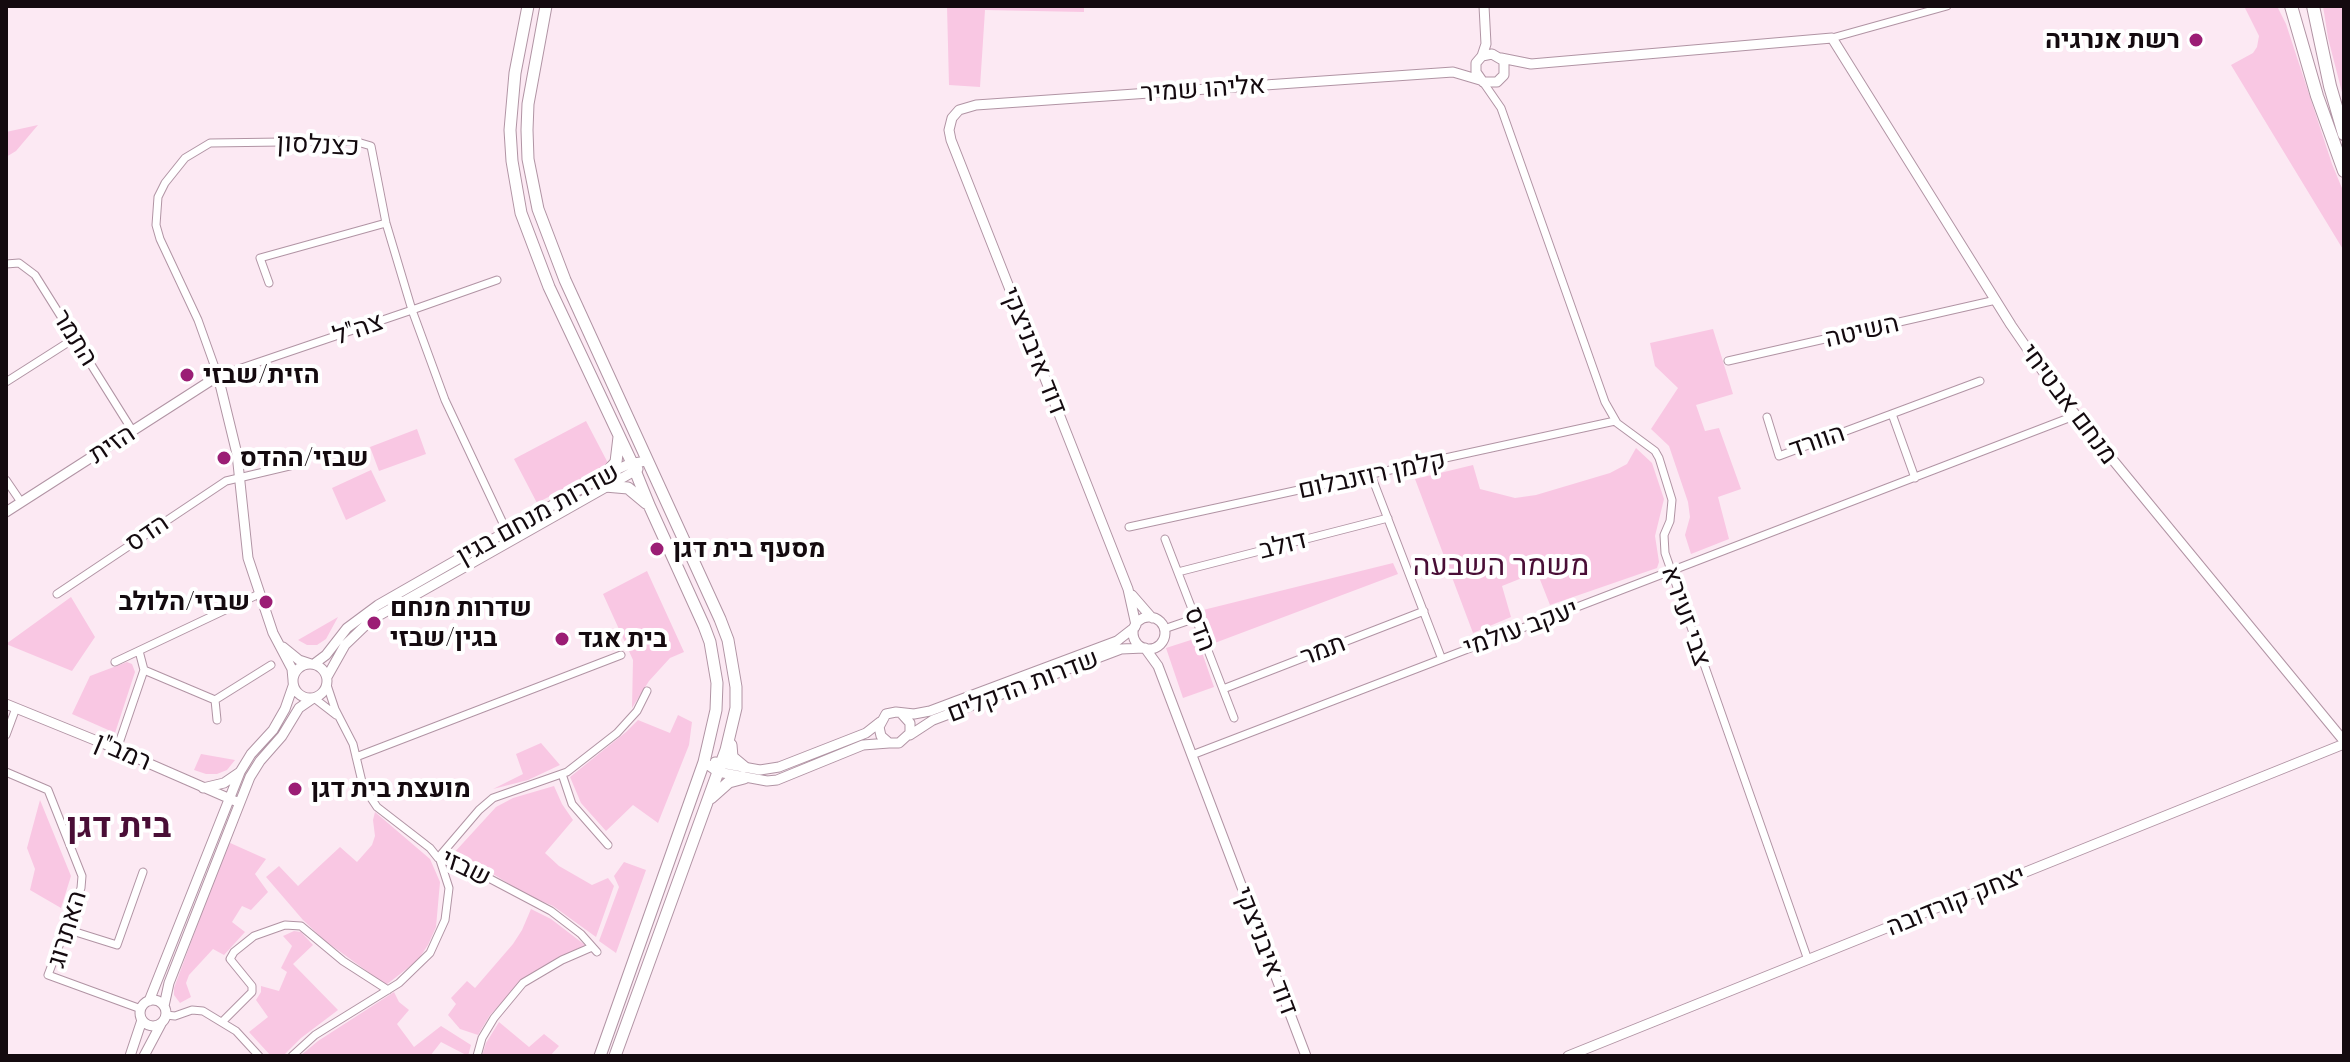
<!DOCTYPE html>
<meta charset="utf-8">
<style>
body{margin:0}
#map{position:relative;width:2350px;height:1062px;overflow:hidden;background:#fce9f3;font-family:"Playfair Display",serif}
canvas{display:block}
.frame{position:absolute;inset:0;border:8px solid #140a0f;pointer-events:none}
</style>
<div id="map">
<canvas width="2350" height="1062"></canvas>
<div class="frame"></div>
</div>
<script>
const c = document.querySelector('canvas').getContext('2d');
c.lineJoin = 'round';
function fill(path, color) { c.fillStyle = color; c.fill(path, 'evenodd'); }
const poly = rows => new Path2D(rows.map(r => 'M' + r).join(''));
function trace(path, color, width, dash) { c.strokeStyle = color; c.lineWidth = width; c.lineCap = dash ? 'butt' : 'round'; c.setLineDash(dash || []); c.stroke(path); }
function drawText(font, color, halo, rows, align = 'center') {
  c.font = font + ' "Playfair Display",Heebo,serif'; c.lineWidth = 8; c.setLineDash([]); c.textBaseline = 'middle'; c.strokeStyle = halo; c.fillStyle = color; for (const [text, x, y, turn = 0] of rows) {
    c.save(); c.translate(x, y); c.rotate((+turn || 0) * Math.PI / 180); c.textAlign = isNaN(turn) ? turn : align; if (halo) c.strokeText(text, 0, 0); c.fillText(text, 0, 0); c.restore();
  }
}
fill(poly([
 [947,6,1084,6,1084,12,985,10,980,87,949,85],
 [2244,6,2277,6,2286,24,2332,164,2344,193,2344,251,2231,65,2253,53,2257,47,2259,36],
 [2323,6,2344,6,2344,100,2328,38],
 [38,125,16,151,6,157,6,132],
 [1713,329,1733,394,1696,405,1705,431,1719,428,1741,489,1718,497,1729,539,1691,554,1685,535,1690,517,1688,502,1669,446,1651,429,1678,388,1655,366,1650,343],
 [586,421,609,465,537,503,514,459],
 [417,429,426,454,379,471,370,447],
 [1636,448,1652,463,1664,499,1655,536,1659,562,1657,568,1550,605,1537,572,1502,586,1511,617,1473,633,1415,479,1473,465,1480,489,1515,498,1536,495,1610,473,1627,464],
 [371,470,386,501,346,520,332,488],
 [1393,563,1398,574,1212,644,1199,611],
 [647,571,684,652,670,658,649,681,632,708,633,660,603,594],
 [71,597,95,637,72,671,6,644],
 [338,617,326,639,317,645,307,645,298,640],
 [1197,638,1214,687,1183,698,1166,648],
 [127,662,132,664,135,672,115,733,72,714,90,676],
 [678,715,692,722,689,745,658,823,633,805,606,831,581,803,570,777,626,732,638,720,670,733],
 [541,743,560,765,528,780,493,789,523,774,516,754],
 [201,754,235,760,227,770,217,774,206,774,194,770],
 [554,786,562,804,573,820,545,853,559,866,592,885,608,878,614,886,596,937,553,906,527,895,493,874,452,855,496,807,513,798],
 [40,800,71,876,61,908,30,890,35,869,27,848],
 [375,812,430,859,440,882,436,927,428,945,418,960,386,985,324,940,303,920,266,877,279,866,298,886,340,847,357,862,372,845,375,836,373,820],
 [228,842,266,859,255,874,268,892,251,910,242,906,232,922,245,932,224,955,213,949,189,975,186,983,191,997,180,1003,174,995,174,988],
 [624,862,646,870,616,953,599,941,619,887,614,876],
 [531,909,551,919,585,945,561,957,521,983,490,1015,478,1035,460,1029,448,1015,456,1004,451,998,467,981,475,988,513,944,522,930],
 [294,931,301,932,313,945,293,964,338,1010,301,1038,283,1056,271,1056,249,1032,268,1017,256,1000,261,992,261,986,279,991,287,972,281,968,292,946,283,936],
 [394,992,399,1002,409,1010,397,1024,414,1047,441,1026,471,1045,468,1056,441,1042,430,1056,300,1056,318,1041],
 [499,1022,529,1047,544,1034,559,1046,550,1056,482,1056,486,1043]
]), '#f9c7e3');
const minor = poly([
 [1832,38,1947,6],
 [1483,82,1501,108,1605,402,1617,423,1655,451,1659,458,1672,500,1670,521,1664,535,1665,553,1808,960],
 [6,264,19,263,35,275,132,430],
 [497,280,412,310,218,376,198,320,160,239,156,225,158,197,165,183,185,158,210,143,354,141,371,146,386,223,412,310,445,400,509,536],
 [269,283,260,258,386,223],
 [1728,361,1996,300],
 [6,382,75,338],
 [1892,414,1915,478],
 [1767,417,1779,456,1980,381],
 [1371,475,1441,657],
 [6,480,21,502],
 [1129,527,1615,421],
 [1165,539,1234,718],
 [1178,572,1388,518],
 [57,594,226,481,302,463],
 [1164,629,1196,618],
 [115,662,259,594],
 [144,670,215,700,271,665],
 [327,685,335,709,353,744,363,786,377,807,430,848,438,858,481,874,551,911,581,934,597,952],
 [1223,689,1424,611],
 [314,698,336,715],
 [215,700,217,720],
 [6,735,16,708],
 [117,749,144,670,139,651],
 [1192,755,2074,416],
 [356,757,621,655],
 [6,772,48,790,82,876,81,888,48,975,141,1009],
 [562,774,572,804,608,845],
 [438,858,479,810,493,798,567,772,617,733,637,711,647,691],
 [66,929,117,945,143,872],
 [166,1015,175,1016,192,1010,203,1011,236,1031,259,1056],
 [222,1022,252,992,252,986,230,959,234,952,254,936,285,925,301,926,343,961,388,990],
 [292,1056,315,1035,399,983,430,953,445,920,449,888,440,860],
 [477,1056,482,1038,494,1018,523,983,562,960,592,947]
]);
const tertiary = poly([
 [1482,56,1492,54,1504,61,1504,75,1497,82,1483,82,1476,72,1476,63,1482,56,1486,44,1484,6],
 [1501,58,1531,64,1832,38,2011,325,2057,392,2344,741],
 [6,512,218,376,237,454,248,558,273,633,292,669,293,680],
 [1132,595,1152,618],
 '1133 633a16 16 0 1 1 32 0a16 16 0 1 1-32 0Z',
 [1136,625,1128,589,951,140,949,130,952,118,959,110,976,105,1453,72,1480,80],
 [283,647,299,660,311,664],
 [1145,648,1158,666,1306,1056],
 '293 681a17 17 0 1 1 34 0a17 17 0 1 1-34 0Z',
 [314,664,326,655,347,628,378,605,605,475,629,464,646,461],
 [327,677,345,645,371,620,638,469],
 [6,704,102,743,235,801],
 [901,713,910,723,910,733,899,743,889,743,881,736,879,727,886,714,896,712,914,714,930,711,1117,641,1135,627],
 [910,735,933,720,1121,649,1144,648],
 [704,762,718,772,767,781,777,780,863,745,889,743],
 [715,762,760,770,779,767,866,733,880,722],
 [203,788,224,783,240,772],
 '140 1013a13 13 0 1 1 26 0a13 13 0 1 1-26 0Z',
 [149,1001,240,772,251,754,273,730,285,709,293,686],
 [164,1006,169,983,250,777,260,761,282,736,299,708,312,699],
 [130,1056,142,1020],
 [144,1056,161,1024],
 [1568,1056,2344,744]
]);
const primary = poly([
 [528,6,515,73,510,130,512,161,521,213,549,287,632,463,649,505,704,626,710,642,717,683,716,710,704,762,600,1056],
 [546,6,528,104,527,130,528,159,538,209,565,280,720,619,728,640,736,687,736,708,726,750,615,1056],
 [605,475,616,462,619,437],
 [605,486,628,488,646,503],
 [731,745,732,757,744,767],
 [711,798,729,782,744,778]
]);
const motorway = poly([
 [2291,6,2317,96,2344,171],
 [2313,6,2330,86,2344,134]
]);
trace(minor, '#b194a4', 9);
trace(tertiary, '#b194a4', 11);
trace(primary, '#b194a4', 13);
trace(motorway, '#b194a4', 14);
trace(minor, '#fff', 7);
trace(tertiary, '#fff', 9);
trace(primary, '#fff', 11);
trace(motorway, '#fff', 12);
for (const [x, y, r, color] of [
 [2196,40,8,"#9b1e75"],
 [187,375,8,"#9b1e75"],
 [224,458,8,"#9b1e75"],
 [657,549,8,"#9b1e75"],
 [266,602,8,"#9b1e75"],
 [374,623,8,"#9b1e75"],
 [562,639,8,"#9b1e75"],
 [295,789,8,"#9b1e75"]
]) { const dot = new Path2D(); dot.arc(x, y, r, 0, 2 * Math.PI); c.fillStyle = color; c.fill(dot); trace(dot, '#fff', 3); }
drawText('bold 26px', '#140a0f', '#fff', [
 ["רשת אנרגיה",2180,40,"right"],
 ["הזית/שבזי",203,375],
 ["שבזי/ההדס",240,458],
 ["מסעף בית דגן",673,549],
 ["שבזי/הלולב",250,602,"right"],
 ["שדרות מנחם",390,608],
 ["בגין/שבזי",390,638],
 ["בית אגד",578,639],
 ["מועצת בית דגן",311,789]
], 'left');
drawText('26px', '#140a0f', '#fff', [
 ["אליהו שמיר",1203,89,-4],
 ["כצנלסון",318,145,3],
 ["צה\"ל",358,329,-19],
 ["השיטה",1862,331,-13],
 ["התמר",75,338,58],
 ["דוד איבניצקי",1034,351,68],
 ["מנחם אבטיחי",2069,404,53],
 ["הוורד",1817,441,-19],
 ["הזית",112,444,-33],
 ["קלמן רוזנבלום",1372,475,-12],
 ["שדרות מנחם בגין",538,514,-29],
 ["הדס",147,533,-34],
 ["דולב",1283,545,-14],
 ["צבי זעירא",1686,616,71],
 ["יעקב עולמי",1521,628,-20],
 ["הדס",1200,629,69],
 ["תמר",1323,650,-21],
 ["שדרות הדקלים",1023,686,-21],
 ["רמב\"ן",123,752,23],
 ["שבזי",466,868,26],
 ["יצחק קורדובה",1956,901,-22],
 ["האתרוג",67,929,-73],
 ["דוד איבניצקי",1266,951,69]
]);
drawText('30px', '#490e36', '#fff', [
 ["משמר השבעה",1501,566]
]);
drawText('bold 34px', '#490e36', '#fff', [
 ["בית דגן",119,826]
]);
</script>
